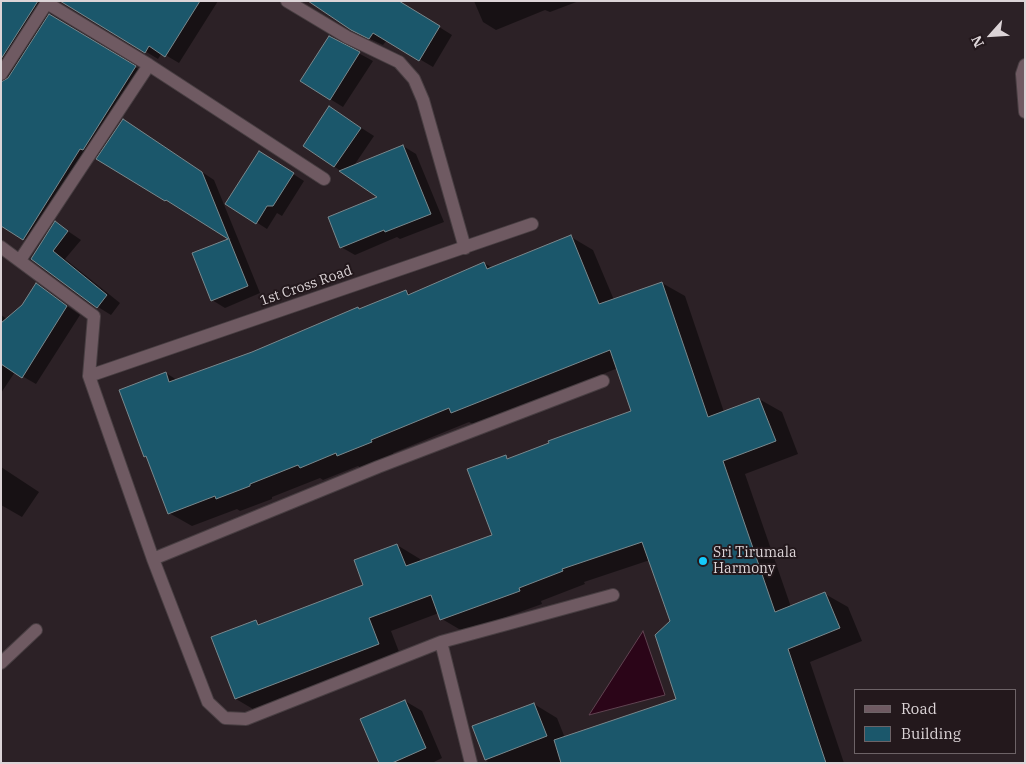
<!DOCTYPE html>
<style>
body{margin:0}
#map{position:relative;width:1026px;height:764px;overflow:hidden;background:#2c2126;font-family:"IBM Plex Serif",serif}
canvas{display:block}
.frame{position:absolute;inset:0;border:2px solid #dcd4d7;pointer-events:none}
.legend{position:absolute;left:854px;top:689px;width:162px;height:65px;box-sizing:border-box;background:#23181c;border:1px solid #6d6367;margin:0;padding:6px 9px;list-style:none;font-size:15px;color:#dcd4d7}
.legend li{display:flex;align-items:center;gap:10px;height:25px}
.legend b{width:25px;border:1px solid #6d6367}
.north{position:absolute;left:966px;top:10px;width:50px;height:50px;-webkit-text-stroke:4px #23181c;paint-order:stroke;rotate:244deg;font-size:14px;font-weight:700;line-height:20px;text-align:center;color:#dcd4d7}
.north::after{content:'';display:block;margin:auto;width:18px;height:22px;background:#dcd4d7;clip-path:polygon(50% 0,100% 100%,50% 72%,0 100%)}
</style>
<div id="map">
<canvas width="1026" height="764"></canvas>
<div class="frame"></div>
<ul class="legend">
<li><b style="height:6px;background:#6f5a62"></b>Road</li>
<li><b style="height:14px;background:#1b576b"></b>Building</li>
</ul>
<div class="north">N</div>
</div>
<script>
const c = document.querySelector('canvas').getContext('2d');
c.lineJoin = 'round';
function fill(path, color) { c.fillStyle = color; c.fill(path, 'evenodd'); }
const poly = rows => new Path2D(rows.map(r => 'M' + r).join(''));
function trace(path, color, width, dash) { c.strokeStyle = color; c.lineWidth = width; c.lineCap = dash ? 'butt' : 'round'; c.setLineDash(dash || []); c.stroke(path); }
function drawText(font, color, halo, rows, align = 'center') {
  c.font = font + ' "IBM Plex Serif",serif'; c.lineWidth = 4; c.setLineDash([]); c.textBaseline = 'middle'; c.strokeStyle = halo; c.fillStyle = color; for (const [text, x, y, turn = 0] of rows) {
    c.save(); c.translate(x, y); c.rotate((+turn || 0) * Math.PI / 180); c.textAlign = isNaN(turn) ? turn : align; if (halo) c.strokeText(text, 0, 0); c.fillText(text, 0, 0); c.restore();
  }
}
const water = poly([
 [643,631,665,695,589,715,643,631]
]);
fill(water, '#2b0518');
trace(water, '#604351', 1);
fill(poly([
 [1,1,58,1,48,14,148,75,97,157,94,155,37,247,1,225],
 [62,1,218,1,179,63,162,53,158,59],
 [474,1,579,1,550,12,545,10,496,30,483,22],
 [407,7,452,35,433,67,387,40,383,45,366,37],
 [329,37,373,61,343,107,330,99],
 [330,108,374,136,353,167,403,146,416,154,444,222,400,239,397,237,355,255,341,247,379,197,304,146],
 [124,120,214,180,260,293,225,308,212,300,194,254,231,239,144,186],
 [270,159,304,181,282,216,277,213,267,229,256,222],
 [56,223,81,240,65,259,120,303,111,315,98,307,32,258],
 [571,237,593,250,614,300,662,283,685,296,724,412,759,399,782,412,798,454,745,474,791,607,825,594,848,607,862,641,810,662,844,763,488,763,474,727,534,704,557,718,565,738,678,699,671,621,650,560,584,582,585,584,541,601,542,604,464,632,442,619,439,613,391,631,401,657,258,712,236,699,256,622,261,625,364,586,397,545,420,559,421,562,494,535,505,457,510,459,633,412,618,368,475,425,469,422,393,453,394,455,361,468,358,466,323,480,320,478,272,497,272,499,240,511,237,509,192,526,169,513,148,458,145,456,166,373,177,380,252,353,358,308,360,310,405,291,411,294,484,263,493,268],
 [37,285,80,315,36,384,15,372,1,393,1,315,7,319,23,306],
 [1,467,39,492,22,517,1,505],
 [405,701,422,711,442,758,432,763,380,763]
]), '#0007');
const building = poly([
 [1,1,38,1,1,59,1,1],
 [60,1,200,1,165,57,149,46,145,53,60,1],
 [308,1,399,1,440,26,419,61,373,33,369,39,351,30,308,1],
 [49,14,136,66,83,150,80,149,23,240,1,226,1,82,8,78,49,14],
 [329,36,360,52,330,100,300,81,329,36],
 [329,106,361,128,334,167,303,146,329,106],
 [123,119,202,172,248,286,211,301,192,253,228,239,166,200,165,201,96,159,123,119],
 [403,145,431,214,385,232,384,230,340,248,328,217,377,197,339,171,403,145],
 [259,151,294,173,273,206,267,206,256,224,225,204,259,151],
 [55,221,68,231,53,251,107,295,97,308,31,259,55,221],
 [571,235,599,304,662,282,708,417,759,398,776,441,723,461,775,612,825,592,840,628,788,649,826,763,561,763,554,740,676,699,655,635,670,621,642,542,562,569,563,571,519,588,520,591,440,620,431,595,369,618,379,644,235,699,211,637,256,620,258,625,363,585,354,560,397,544,406,566,492,535,467,469,506,455,507,459,549,443,548,441,631,411,610,350,451,413,449,408,371,440,372,442,337,456,336,453,300,468,298,465,250,484,250,486,216,499,215,496,168,514,146,456,144,457,119,390,166,372,169,382,252,352,358,307,359,309,406,290,408,295,484,262,487,269,571,235],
 [36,283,67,306,22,378,1,364,1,323,22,305,36,283],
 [405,700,426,748,392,763,379,763,360,719,405,700],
 [534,703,547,736,485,760,472,726,534,703]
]);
fill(building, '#1b576b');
trace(building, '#7a888d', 1);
const minor = poly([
 [287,1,347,37,399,62,414,79,423,100,465,248],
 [47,3,149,65],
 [1025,65,1022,74,1025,112],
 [1,74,48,1],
 [1,247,94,316,89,376,153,559,208,702,225,718,246,719,441,642,613,595],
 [20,260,149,65,324,179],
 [89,376,532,224],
 [153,559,378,467,603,381],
 [441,642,471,763],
 [1,663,36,630]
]);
trace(minor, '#483e42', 14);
trace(minor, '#6f5a62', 12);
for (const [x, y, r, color] of [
 [703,561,5,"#15cafb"]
]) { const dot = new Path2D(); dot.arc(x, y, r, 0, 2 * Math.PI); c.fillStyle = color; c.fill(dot); trace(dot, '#23181c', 2); }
drawText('14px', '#dcd4d7', '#23181c', [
 ["1st Cross Road",306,286,-19]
]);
drawText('14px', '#dcd4d7', '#23181c', [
 ["Sri Tirumala",713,553],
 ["Harmony",713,569]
], 'left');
</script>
